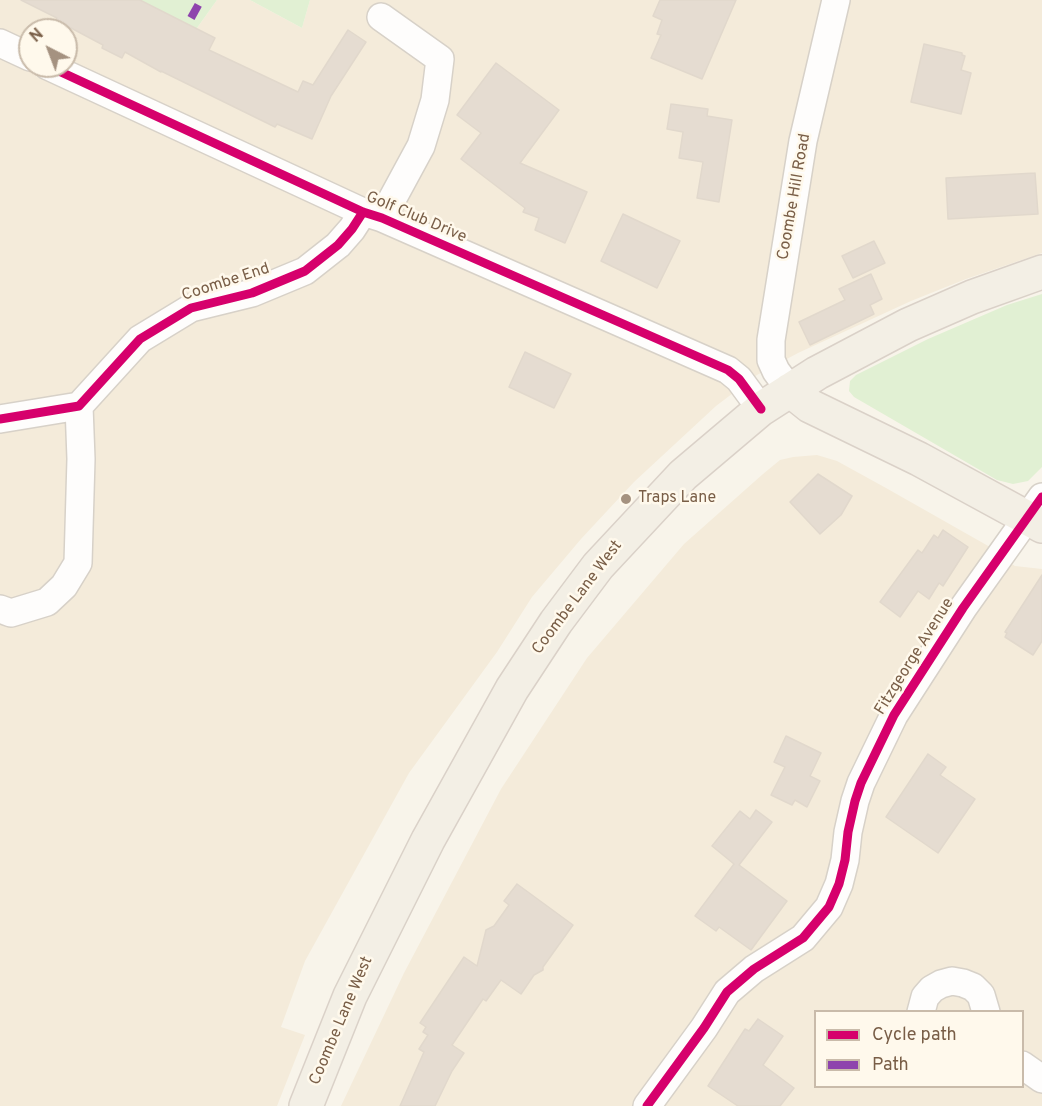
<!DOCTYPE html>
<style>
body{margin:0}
#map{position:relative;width:1042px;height:1106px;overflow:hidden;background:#f8f4ea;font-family:Overpass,sans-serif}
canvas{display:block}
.legend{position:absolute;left:814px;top:1010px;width:210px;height:78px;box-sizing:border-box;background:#fff9ec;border:2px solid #c9bbaa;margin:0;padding:8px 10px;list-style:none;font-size:18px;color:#795e47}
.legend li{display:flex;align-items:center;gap:12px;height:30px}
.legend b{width:30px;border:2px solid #c9bbaa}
.north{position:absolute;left:18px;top:18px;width:60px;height:60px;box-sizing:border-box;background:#fff9ec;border:2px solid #c9bbaa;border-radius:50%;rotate:318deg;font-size:16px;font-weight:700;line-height:24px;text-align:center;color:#795e47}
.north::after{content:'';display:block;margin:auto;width:21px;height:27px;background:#a59280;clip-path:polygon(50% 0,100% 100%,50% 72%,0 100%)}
</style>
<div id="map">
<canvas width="1042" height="1106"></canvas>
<ul class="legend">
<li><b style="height:8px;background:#d6006c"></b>Cycle path</li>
<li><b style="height:8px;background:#8e44ad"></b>Path</li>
</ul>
<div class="north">N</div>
</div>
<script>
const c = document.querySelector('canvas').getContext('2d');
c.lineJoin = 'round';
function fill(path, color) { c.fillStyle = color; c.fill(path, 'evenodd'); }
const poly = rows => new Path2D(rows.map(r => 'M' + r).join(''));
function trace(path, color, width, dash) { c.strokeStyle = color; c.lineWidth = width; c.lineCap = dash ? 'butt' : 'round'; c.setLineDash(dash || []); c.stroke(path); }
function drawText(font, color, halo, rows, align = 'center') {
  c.font = font + ' Overpass,sans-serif'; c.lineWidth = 5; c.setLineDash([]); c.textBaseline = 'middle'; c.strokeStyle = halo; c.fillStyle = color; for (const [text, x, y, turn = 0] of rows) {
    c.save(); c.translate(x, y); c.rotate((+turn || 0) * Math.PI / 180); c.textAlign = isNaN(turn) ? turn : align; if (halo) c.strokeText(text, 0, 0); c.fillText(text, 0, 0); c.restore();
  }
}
fill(poly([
 [0,0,133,0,192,35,217,0,250,0,302,28,310,0,1042,0,1042,253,966,279,911,301,798,353,757,375,716,406,634,482,581,539,532,597,497,652,409,773,305,961,281,1027,305,1035,277,1106,0,1106],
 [30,30,66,30,66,66,30,66],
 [817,455,837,461,886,488,990,547,990,551,1015,566,1042,569,1042,1106,341,1106,404,973,501,789,587,658,684,544,763,474,780,460,793,457],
 [816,1012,1022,1012,1022,1086,816,1086]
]), '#f4ebda');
fill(poly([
 [133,0,217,0,192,35],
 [250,0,310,0,302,28],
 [1042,294,1042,467,1028,481,1013,484,997,480,854,397,849,391,850,381,856,375,928,339,1007,305]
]), '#e1f0d3');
const building = poly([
 [21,0,140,0,215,38,209,50,298,92,303,81,313,85,348,30,366,42,331,96,312,139,277,124,275,127,161,71,161,72,125,52,122,58,102,48,103,45,56,20,57,18,21,0],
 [660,0,736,0,702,79,651,58,661,35,657,34,662,20,653,16,660,0],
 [924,44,962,53,962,55,965,56,961,70,971,73,961,114,911,102,924,44],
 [496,63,559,110,520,163,587,192,565,243,535,230,539,218,523,212,525,208,461,159,481,133,457,115,496,63],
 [671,104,708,109,707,116,732,120,719,202,697,198,703,162,679,158,683,132,667,129,671,104],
 [1035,173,1038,214,948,219,946,178,1035,173],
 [623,214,680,241,657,288,601,261,623,214],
 [874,241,885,263,853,278,842,256,874,241],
 [871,274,882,299,870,305,874,314,810,345,799,322,845,300,839,289,871,274],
 [525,352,571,374,554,408,509,387,525,352],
 [818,474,852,496,841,515,820,534,790,502,818,474],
 [943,530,968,547,943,586,939,583,929,599,918,591,900,617,880,602,918,550,922,553,934,535,938,538,943,530],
 [1042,575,1042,641,1033,655,1005,637,1007,633,1005,632,1042,575],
 [786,736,821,753,810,776,820,781,807,807,795,800,792,805,771,795,785,767,774,762,786,736],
 [928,754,946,767,940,775,975,799,938,853,886,817,928,754],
 [756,810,772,822,739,865,787,901,751,950,719,927,716,931,695,916,734,864,712,846,740,811,750,819,756,810],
 [517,884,573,925,543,967,543,970,534,975,521,994,501,980,486,1001,483,999,452,1045,464,1053,452,1071,435,1106,400,1106,424,1052,419,1049,428,1035,423,1032,426,1027,420,1023,464,957,477,966,486,930,494,926,509,905,504,901,517,884],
 [758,1019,783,1036,763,1065,794,1088,780,1106,738,1106,708,1086,745,1029,749,1031,758,1019]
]);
fill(building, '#e5dcd1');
trace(building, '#e1d8cc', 1.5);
const minor = poly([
 [381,17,440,59,435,100,421,146,382,218],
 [0,43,30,57],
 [48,66,363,212,382,218,728,370,739,379,761,409],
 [790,390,776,371,771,360,771,340,803,141,836,0],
 [0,419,79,406,140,339,191,308,252,293,305,271,338,245,352,229,363,212],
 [0,609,11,613,47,602,64,586,78,563,81,459,79,406],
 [921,1012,925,997,932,989,941,984,952,981,963,983,973,987,981,995,986,1012],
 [1022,1065,1042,1079],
 [647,1106,704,1028,727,992,754,969,803,938,829,907,839,884,845,860,848,832,855,801,861,783,894,715,963,608,1042,497]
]);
const major = poly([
 [790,390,810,406,919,459,1042,526],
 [306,1106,350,996,428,840,512,689,556,622,598,566,683,475,761,409,817,373,908,325,972,297,1042,272]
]);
trace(minor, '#d7d1c8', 30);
trace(major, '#dad1c8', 36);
trace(minor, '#fefdfc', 27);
trace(major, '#f3efe5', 33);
trace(poly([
 [191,18,201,0]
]), '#8e44ad', 8, [15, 8]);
trace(poly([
 [48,66,363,212,382,218,728,370,739,379,761,409],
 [0,419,79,406,140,339,191,308,252,293,305,271,338,245,352,229,363,212],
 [647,1106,704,1028,727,992,754,969,803,938,829,907,839,884,845,860,848,832,855,801,861,783,894,715,963,608,1042,497]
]), '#d6006c', 9);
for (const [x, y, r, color] of [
 [626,499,6,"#a59280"]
]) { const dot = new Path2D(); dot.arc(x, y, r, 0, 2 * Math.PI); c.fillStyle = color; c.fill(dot); trace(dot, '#fff9ec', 2); }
drawText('16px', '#795e47', '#fff9ec', [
 ["Coombe Hill Road",795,197,-80],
 ["Golf Club Drive",416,218,23],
 ["Coombe End",226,283,-18],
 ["Coombe Lane West",578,598,-53],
 ["Fitzgeorge Avenue",915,657,-58],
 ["Coombe Lane West",342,1021,-67]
]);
drawText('16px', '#795e47', '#fff9ec', [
 ["Traps Lane",638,499]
], 'left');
</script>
